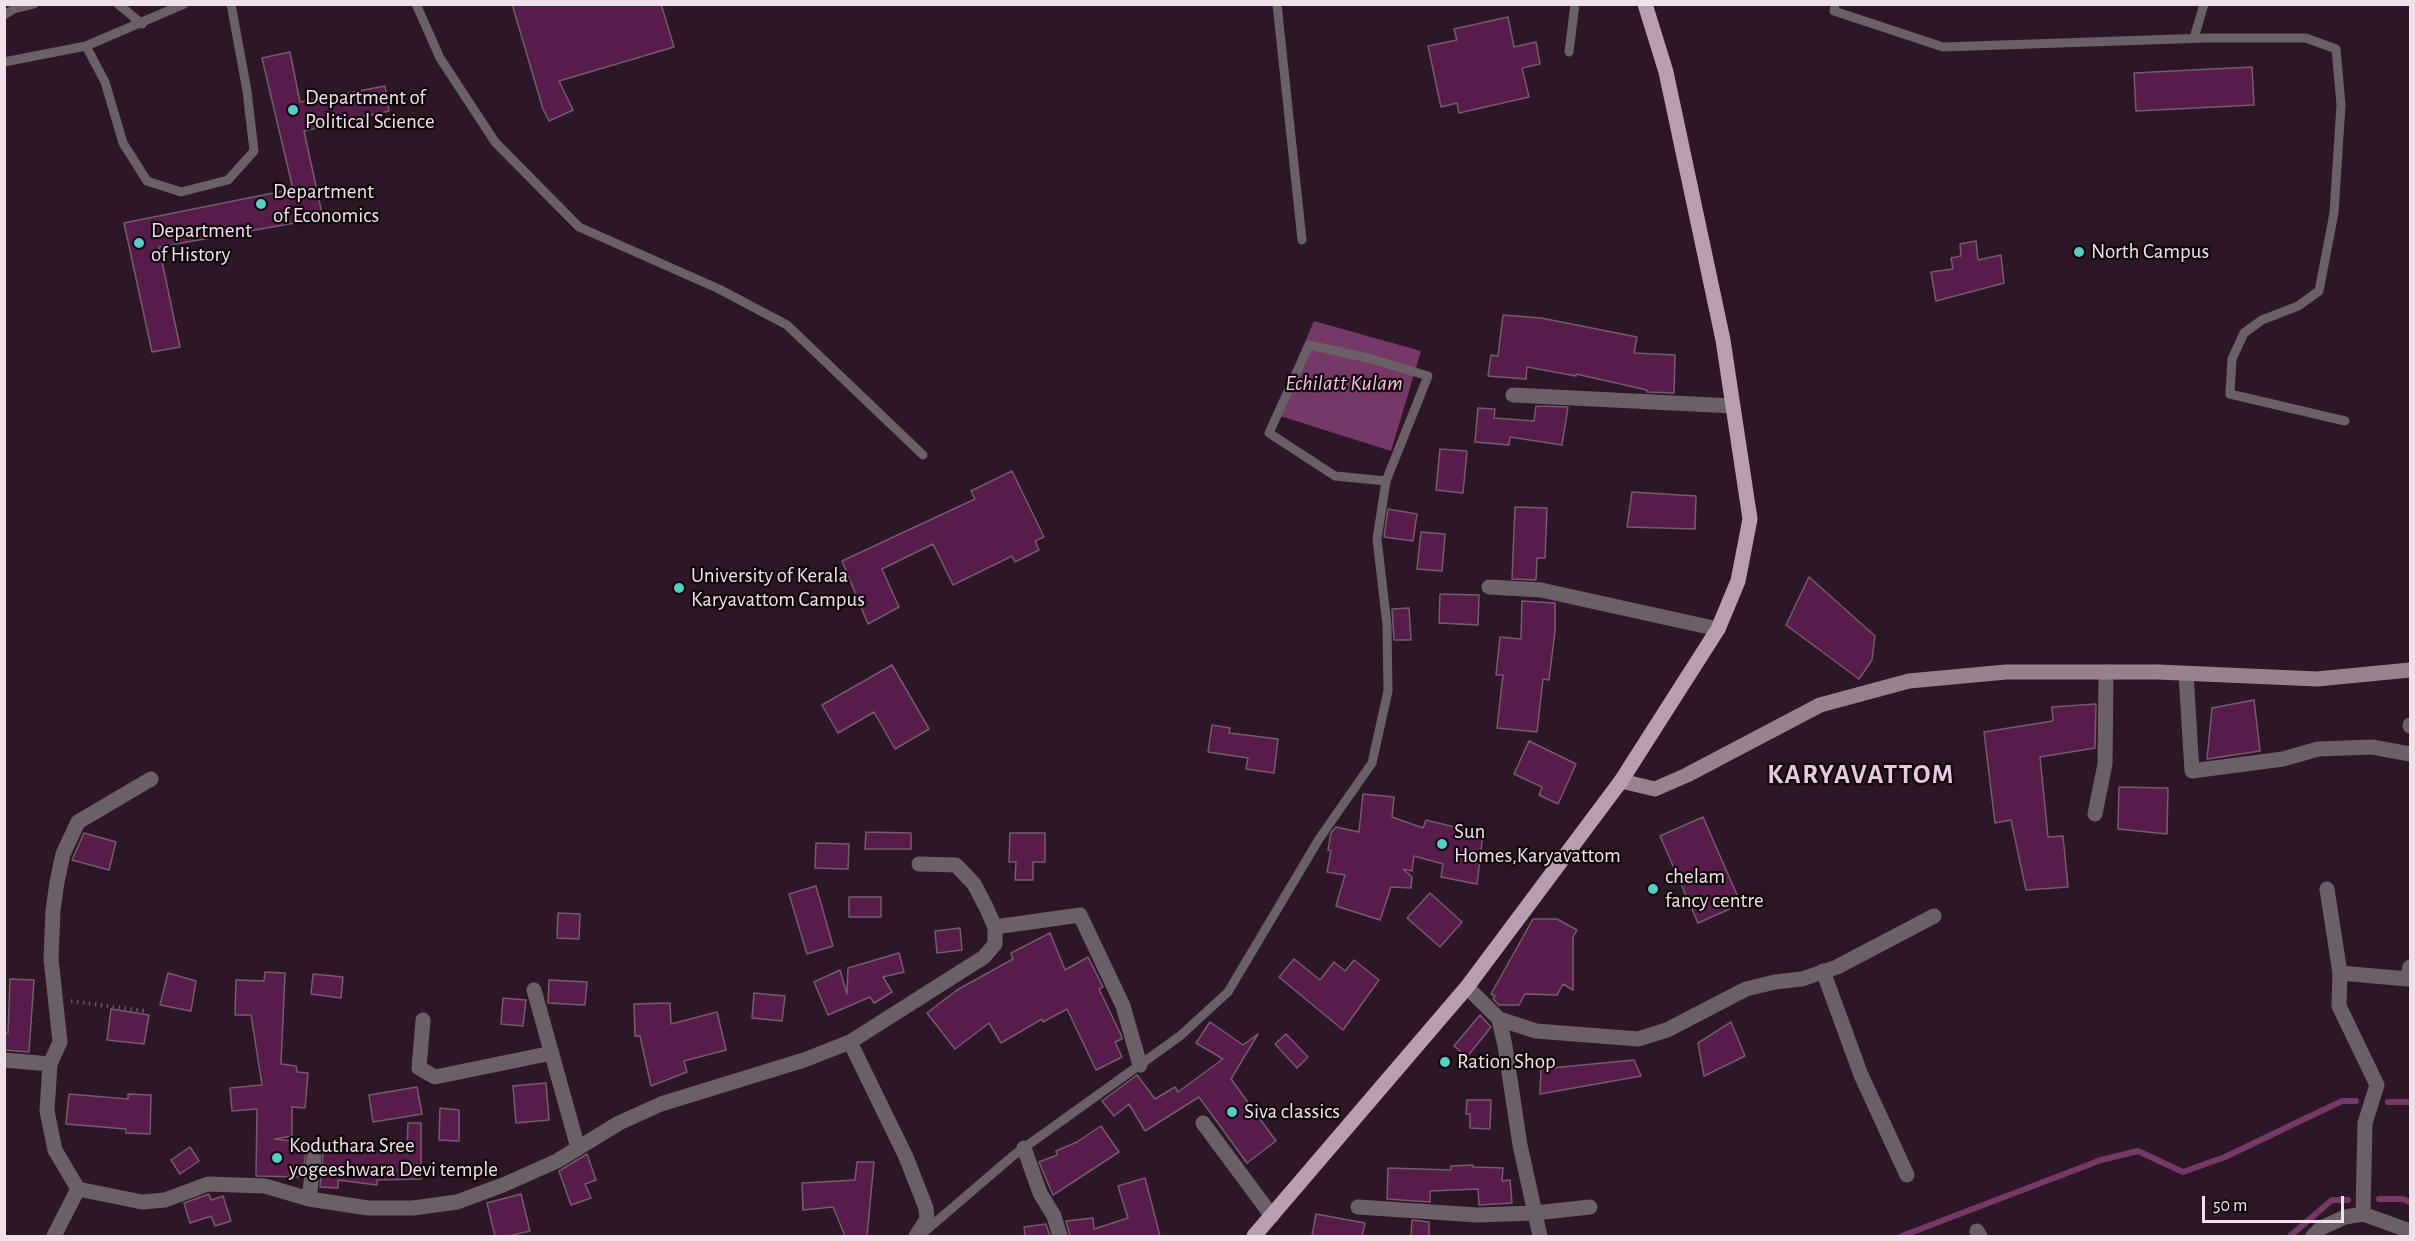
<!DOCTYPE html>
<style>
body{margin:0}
#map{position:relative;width:2415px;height:1241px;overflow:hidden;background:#2d1727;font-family:"Alegreya Sans",sans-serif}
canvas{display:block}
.frame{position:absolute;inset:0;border:6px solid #f1e1eb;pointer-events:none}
.scale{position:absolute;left:2202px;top:1196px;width:142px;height:27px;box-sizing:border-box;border:3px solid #f1e1eb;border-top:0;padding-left:8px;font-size:18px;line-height:21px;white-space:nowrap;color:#f1e1eb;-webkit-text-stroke:4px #10070d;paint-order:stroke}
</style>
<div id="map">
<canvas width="2415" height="1241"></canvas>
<div class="frame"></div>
<div class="scale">50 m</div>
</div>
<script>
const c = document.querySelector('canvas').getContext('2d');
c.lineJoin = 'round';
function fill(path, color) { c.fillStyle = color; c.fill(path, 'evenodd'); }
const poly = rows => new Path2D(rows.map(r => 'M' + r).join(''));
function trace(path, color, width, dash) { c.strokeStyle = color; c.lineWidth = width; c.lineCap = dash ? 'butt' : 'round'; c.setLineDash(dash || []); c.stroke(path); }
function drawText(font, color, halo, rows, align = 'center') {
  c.font = font + ' "Alegreya Sans",sans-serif'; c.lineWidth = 4.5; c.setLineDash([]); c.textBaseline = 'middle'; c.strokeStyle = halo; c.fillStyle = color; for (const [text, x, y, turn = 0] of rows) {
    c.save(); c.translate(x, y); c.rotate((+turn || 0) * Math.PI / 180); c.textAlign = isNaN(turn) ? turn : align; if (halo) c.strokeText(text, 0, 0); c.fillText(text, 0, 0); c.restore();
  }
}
fill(poly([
 [1314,321,1421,351,1391,451,1274,414]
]), '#763967');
trace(poly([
 [2388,1102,2410,1102],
 [2379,1199,2403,1199,2410,1202],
 [1902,1236,2101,1160,2138,1151,2183,1172,2225,1157,2342,1101,2356,1101],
 [2290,1236,2332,1200,2348,1200]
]), '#763967', 6);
const building = poly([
 [512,4,661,4,674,47,559,81,573,110,549,121,543,109,512,4],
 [1508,17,1514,47,1536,42,1540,64,1522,68,1529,97,1459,113,1457,103,1441,107,1428,46,1457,40,1454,29,1508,17],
 [290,52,300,102,385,86,389,111,304,131,323,218,159,247,180,347,152,352,124,223,293,189,262,58,290,52],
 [2252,67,2254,105,2136,111,2134,73,2252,67],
 [1976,241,1978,260,2001,255,2004,283,1936,301,1931,272,1953,269,1951,258,1961,256,1960,244,1976,241],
 [1503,315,1541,318,1637,337,1634,353,1675,355,1674,393,1647,392,1647,390,1576,374,1576,376,1527,367,1526,379,1488,376,1491,355,1498,356,1503,315],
 [1536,406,1568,407,1562,445,1510,437,1509,445,1475,442,1478,408,1495,409,1494,418,1534,421,1536,406],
 [1440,449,1467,451,1463,493,1436,490,1440,449],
 [1012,471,1044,537,1035,541,1039,550,1015,562,1012,556,953,585,933,544,882,569,899,607,868,624,842,561,975,499,971,491,1012,471],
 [1632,492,1696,496,1695,529,1627,527,1632,492],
 [1515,507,1547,508,1545,558,1537,558,1536,580,1512,579,1515,507],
 [1388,509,1417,514,1413,541,1384,537,1388,509],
 [1421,532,1445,534,1442,571,1417,569,1421,532],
 [1809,577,1875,636,1872,660,1859,679,1786,625,1809,577],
 [1440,594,1479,595,1478,625,1439,623,1440,594],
 [1522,601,1555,603,1555,631,1549,680,1543,679,1537,732,1497,728,1503,675,1496,675,1500,637,1521,639,1522,601],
 [1409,608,1411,640,1394,640,1392,609,1409,608],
 [892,665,929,729,895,749,874,712,838,733,822,705,892,665],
 [2254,700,2260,751,2207,759,2212,708,2254,700],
 [2096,704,2095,748,2040,757,2048,837,2063,836,2068,887,2026,890,2011,820,1995,823,1984,732,2053,721,2052,707,2096,704],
 [1212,725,1230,728,1229,733,1278,739,1274,773,1246,769,1248,758,1208,752,1212,725],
 [1529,741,1576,764,1558,804,1539,795,1542,787,1514,774,1529,741],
 [2119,787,2168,788,2167,834,2118,829,2119,787],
 [1363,794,1394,797,1392,817,1423,828,1426,820,1483,834,1477,884,1441,877,1443,864,1414,856,1412,871,1403,869,1412,877,1411,888,1391,887,1380,920,1336,906,1345,875,1327,872,1331,851,1328,850,1331,833,1336,827,1359,832,1363,794],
 [1703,817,1741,904,1698,923,1660,836,1703,817],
 [866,832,911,833,911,849,865,849,866,832],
 [84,833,116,842,109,870,72,860,84,833],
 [1010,833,1045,833,1045,862,1033,862,1033,880,1015,880,1016,862,1009,862,1010,833],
 [816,843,849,844,848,869,815,868,816,843],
 [816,886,833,946,807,954,789,894,816,886],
 [1430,893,1462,922,1440,947,1407,918,1430,893],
 [849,897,881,897,881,917,849,917,849,897],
 [558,913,580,914,579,939,557,938,558,913],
 [1533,919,1557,919,1577,930,1573,937,1573,990,1563,984,1557,995,1525,994,1519,1005,1499,1005,1493,999,1495,996,1491,994,1533,919],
 [960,928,962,950,937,953,935,931,960,928],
 [1050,933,1065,970,1088,957,1103,987,1099,989,1121,1035,1122,1039,1115,1042,1122,1057,1096,1070,1067,1009,1043,1022,1042,1019,1001,1043,989,1023,955,1049,927,1013,957,990,1013,959,1011,953,1050,933],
 [899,953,904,972,883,977,892,992,874,1003,870,997,828,1015,814,982,840,970,847,994,848,968,899,953],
 [1294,959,1320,980,1334,962,1345,971,1354,960,1379,980,1343,1030,1279,977,1294,959],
 [265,972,285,973,281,1064,296,1066,297,1072,308,1073,305,1108,292,1107,292,1136,275,1139,291,1141,291,1146,319,1147,320,1145,391,1153,391,1151,407,1151,408,1123,421,1123,421,1179,377,1180,377,1185,338,1180,338,1188,320,1187,323,1155,315,1148,306,1153,302,1177,256,1176,257,1109,232,1111,230,1088,262,1085,251,1015,235,1015,236,980,264,981,265,972],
 [168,973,196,981,191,1011,160,1005,168,973],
 [313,974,343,977,341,998,311,994,313,974],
 [10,979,34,980,29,1052,4,1050,4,1033,8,1033,10,979],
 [549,980,587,982,585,1005,548,1003,549,980],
 [754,993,785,996,782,1021,752,1018,754,993],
 [503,998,526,1000,523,1026,501,1024,503,998],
 [670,1003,671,1024,717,1012,726,1050,684,1061,687,1072,651,1086,640,1036,635,1036,634,1004,670,1003],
 [111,1009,149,1015,144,1044,107,1040,111,1009],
 [1480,1015,1491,1027,1467,1057,1454,1046,1480,1015],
 [1210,1022,1243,1045,1258,1034,1231,1079,1276,1141,1247,1163,1199,1097,1145,1131,1129,1104,1114,1116,1102,1101,1137,1075,1155,1099,1175,1087,1178,1092,1223,1059,1196,1043,1210,1022],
 [1731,1022,1745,1056,1704,1076,1698,1043,1731,1022],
 [1286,1034,1308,1057,1297,1068,1275,1044,1286,1034],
 [1634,1060,1641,1076,1540,1094,1541,1069,1634,1060],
 [546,1083,549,1120,516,1123,513,1086,546,1083],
 [417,1087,422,1114,373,1122,369,1095,417,1087],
 [69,1094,128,1099,128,1094,151,1095,150,1134,126,1133,126,1129,66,1124,69,1094],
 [1467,1100,1491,1100,1490,1129,1470,1128,1470,1114,1466,1114,1467,1100],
 [440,1108,459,1110,459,1141,439,1140,440,1108],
 [1101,1126,1119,1152,1053,1195,1039,1162,1057,1155,1056,1151,1077,1142,1101,1126],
 [190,1147,199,1161,180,1174,171,1160,190,1147],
 [587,1154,596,1180,585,1184,591,1198,571,1205,559,1171,587,1154],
 [857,1162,874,1162,867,1236,845,1236,833,1207,803,1210,802,1183,855,1180,857,1162],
 [1473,1165,1473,1167,1503,1168,1502,1181,1510,1180,1512,1203,1479,1205,1478,1189,1430,1191,1430,1202,1387,1199,1388,1168,1451,1170,1451,1166,1473,1165],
 [1145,1178,1160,1236,1070,1236,1066,1221,1093,1218,1094,1229,1128,1218,1118,1186,1145,1178],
 [209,1194,211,1200,223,1196,231,1221,215,1226,211,1216,190,1223,184,1203,209,1194],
 [521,1194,530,1231,508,1236,495,1236,487,1203,521,1194],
 [1316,1214,1365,1223,1362,1236,1312,1236,1316,1214],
 [1412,1220,1429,1222,1429,1236,1411,1236,1412,1220],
 [1046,1224,1050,1236,1025,1236,1024,1227,1046,1224]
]);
fill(building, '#571c4a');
trace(building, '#755b6d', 1.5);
trace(poly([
 [71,1001,146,1011]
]), '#695563', 4, [1.5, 4.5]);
trace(poly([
 [118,4,142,24],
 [416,4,440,58,495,142,579,227,719,289,787,325,923,455],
 [1277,4,1302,240],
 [1835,4,1834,11,1943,47,2207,38,2306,38,2336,49,2341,105,2334,213,2319,291,2298,306,2262,320,2244,333,2232,359,2230,394,2345,421],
 [4,15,14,9,34,4],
 [2194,38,2204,4],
 [86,46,105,82,123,143,147,181,181,192,228,180,254,151,247,91,231,4],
 [1569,52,1575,4],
 [4,62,86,46,184,4],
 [923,1233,1014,1155,1180,1036,1228,992,1319,839,1372,763,1388,691,1387,625,1377,539,1386,481,1428,376,1368,358,1309,345,1269,433,1335,476,1386,481]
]), '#6b5f68', 9);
trace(poly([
 [1513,395,1733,406],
 [1489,587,1541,590,1718,629],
 [2186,674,2192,771,2283,759,2318,749,2372,747,2410,754],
 [2410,725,2410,726],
 [151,779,78,822,63,854,57,882,53,910,51,959,60,1042,50,1064,47,1111,55,1150,78,1189,142,1202,165,1200,208,1184,265,1186,309,1199,368,1208,413,1208,457,1202,503,1185,557,1161,619,1123,661,1104,804,1060,850,1042,906,1157,926,1208,927,1219,916,1236],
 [2095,814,2105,764,2106,672],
 [2327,889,2340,973,2339,1006,2377,1085,2365,1123,2363,1214],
 [995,927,1080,915,1123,1006,1140,1065],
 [1823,971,1861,1075,1907,1175],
 [2340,973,2408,979,2410,967],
 [1467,987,1499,1019,1505,1046,1520,1145,1540,1236],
 [534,990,578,1148],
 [1499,1019,1536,1031,1638,1039,1667,1030,1746,989,1775,982,1802,979,1837,967,1934,916],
 [423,1020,419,1068,435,1077,552,1053],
 [850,1042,984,957,995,944,995,927,986,907,974,884,956,865,919,864],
 [4,1060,50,1064],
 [1203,1123,1272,1216],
 [1024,1148,1040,1193,1054,1216,1060,1236],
 [309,1199,314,1158],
 [1358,1207,1477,1215,1535,1213,1590,1207],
 [1977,1231,1980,1236],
 [54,1236,78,1189],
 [2313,1236,2321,1228,2345,1217,2363,1214,2410,1231]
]), '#6b5f68', 15);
trace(poly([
 [1621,781,1655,789,1687,775,1820,705,1909,681,2006,672,2158,672,2317,679,2410,670]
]), '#978390', 15);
trace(poly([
 [1254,1236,1467,987,1621,781,1718,629,1738,581,1750,519,1723,340,1666,72,1645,4]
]), '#b89fb0', 15);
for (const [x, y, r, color] of [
 [293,110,6,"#56cec4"],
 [261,204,6,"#56cec4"],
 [139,243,6,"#56cec4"],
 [2079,252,6,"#56cec4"],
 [679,588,6,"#56cec4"],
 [1442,844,6,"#56cec4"],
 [1653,889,6,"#56cec4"],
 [1445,1062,6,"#56cec4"],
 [1232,1112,6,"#56cec4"],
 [277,1158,6,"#56cec4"]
]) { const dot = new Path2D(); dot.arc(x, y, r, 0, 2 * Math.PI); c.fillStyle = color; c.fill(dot); trace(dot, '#10070d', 2); }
drawText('21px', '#f1e1eb', '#10070d', [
 ["Department of",305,98],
 ["Political Science",305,122],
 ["Department",273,192],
 ["of Economics",273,216],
 ["Department",151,231],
 ["of History",151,255],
 ["North Campus",2091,252],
 ["University of Kerala",691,576],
 ["Karyavattom Campus",691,600],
 ["Sun",1454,832],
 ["Homes,Karyavattom",1454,856],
 ["chelam",1665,877],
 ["fancy centre",1665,901],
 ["Ration Shop",1457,1062],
 ["Siva classics",1244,1112],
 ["Koduthara Sree",289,1146],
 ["yogeeshwara Devi temple",289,1170]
], 'left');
drawText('italic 22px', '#f8c0e7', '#10070d', [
 ["Echilatt Kulam",1344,383]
]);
c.letterSpacing = '1.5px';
drawText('bold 27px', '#e8c9de', '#10070d', [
 ["KARYAVATTOM",1861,775]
]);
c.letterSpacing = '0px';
</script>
